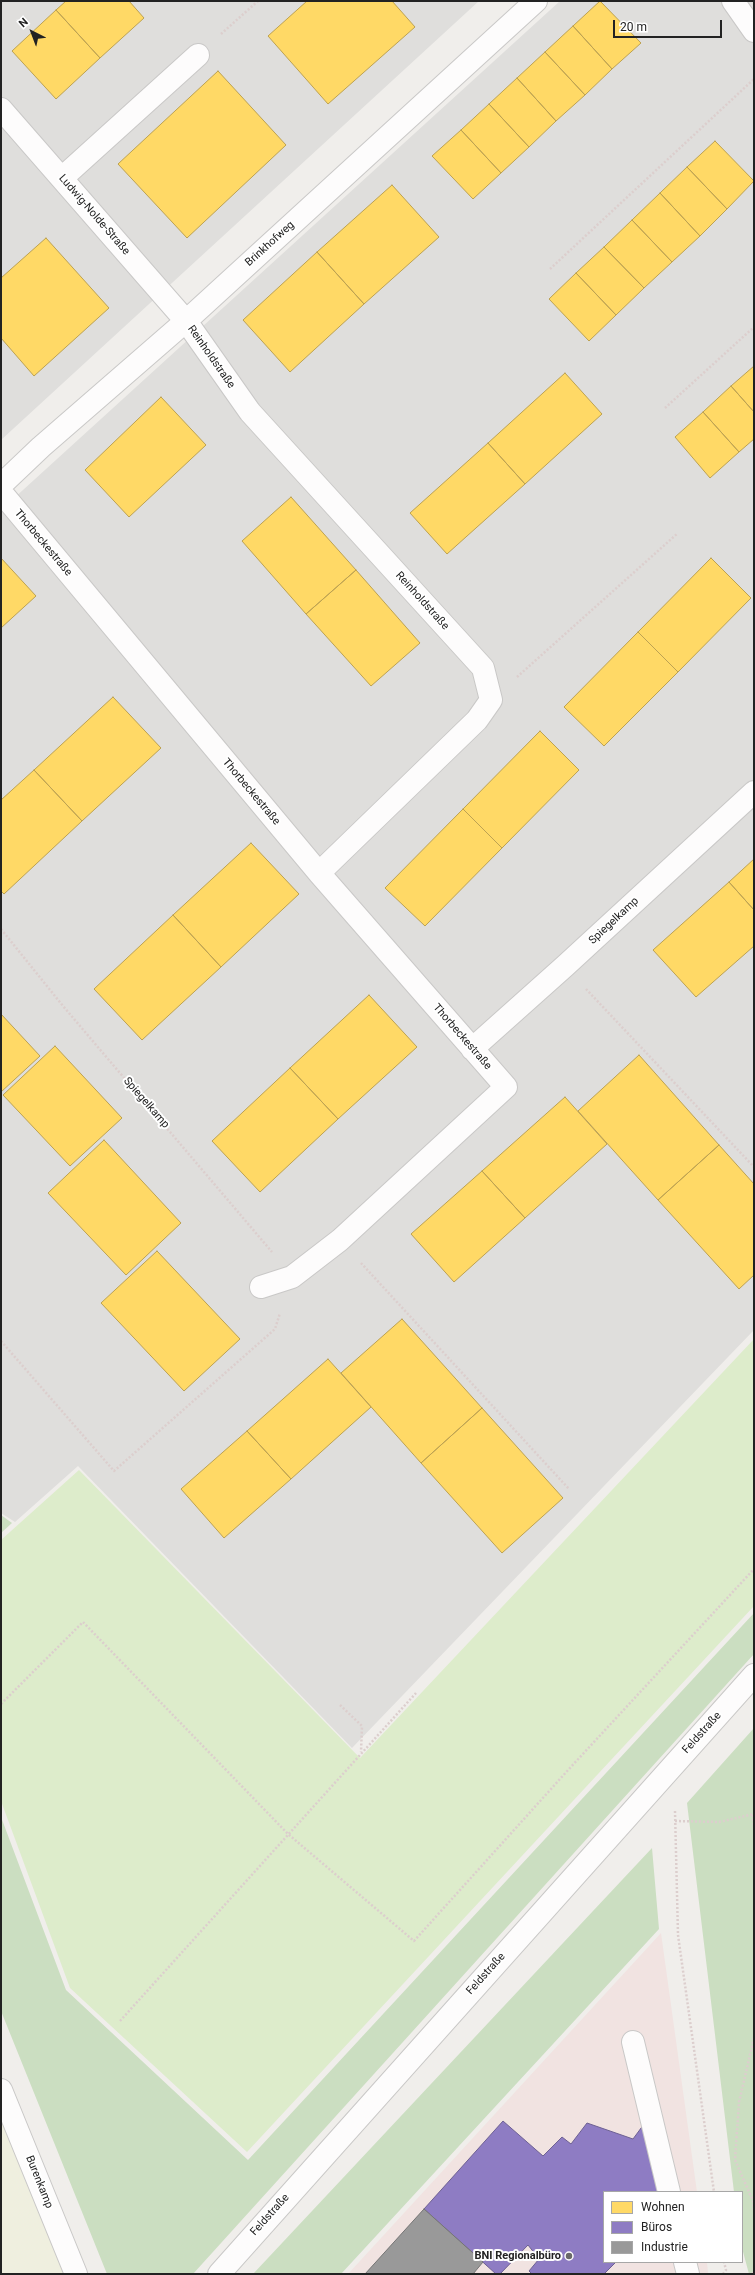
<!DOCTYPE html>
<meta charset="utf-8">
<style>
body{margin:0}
#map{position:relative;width:755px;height:2275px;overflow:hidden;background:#f0eeeb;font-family:Roboto,sans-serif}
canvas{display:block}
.frame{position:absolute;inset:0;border:2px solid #222;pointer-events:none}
.legend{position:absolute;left:603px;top:2191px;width:140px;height:72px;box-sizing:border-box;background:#fff;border:1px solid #a7a7a7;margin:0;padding:5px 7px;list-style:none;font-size:12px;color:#222}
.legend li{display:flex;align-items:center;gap:8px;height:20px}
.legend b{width:20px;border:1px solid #a7a7a7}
.north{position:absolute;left:12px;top:12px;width:40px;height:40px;-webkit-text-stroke:3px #fff;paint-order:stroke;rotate:318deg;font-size:11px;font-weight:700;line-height:16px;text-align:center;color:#222}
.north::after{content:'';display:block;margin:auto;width:14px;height:18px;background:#222;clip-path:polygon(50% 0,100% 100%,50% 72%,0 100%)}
.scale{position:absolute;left:613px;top:20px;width:109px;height:18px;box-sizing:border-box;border:2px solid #222;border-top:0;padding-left:5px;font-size:12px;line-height:14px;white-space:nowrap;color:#222;-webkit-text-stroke:3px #fff;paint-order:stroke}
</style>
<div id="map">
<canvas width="755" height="2275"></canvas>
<div class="frame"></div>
<ul class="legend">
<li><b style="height:11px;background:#ffd966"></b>Wohnen</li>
<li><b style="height:11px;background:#8e7cc3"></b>Büros</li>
<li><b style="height:11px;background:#999"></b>Industrie</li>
</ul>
<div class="north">N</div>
<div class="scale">20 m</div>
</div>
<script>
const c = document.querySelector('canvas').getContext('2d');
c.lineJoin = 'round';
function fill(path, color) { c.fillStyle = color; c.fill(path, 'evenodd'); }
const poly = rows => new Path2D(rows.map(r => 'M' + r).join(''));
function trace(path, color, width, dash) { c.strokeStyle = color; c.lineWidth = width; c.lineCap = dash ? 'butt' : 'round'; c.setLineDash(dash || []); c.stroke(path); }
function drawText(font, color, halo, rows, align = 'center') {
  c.font = font + ' Roboto,sans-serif'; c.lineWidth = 4; c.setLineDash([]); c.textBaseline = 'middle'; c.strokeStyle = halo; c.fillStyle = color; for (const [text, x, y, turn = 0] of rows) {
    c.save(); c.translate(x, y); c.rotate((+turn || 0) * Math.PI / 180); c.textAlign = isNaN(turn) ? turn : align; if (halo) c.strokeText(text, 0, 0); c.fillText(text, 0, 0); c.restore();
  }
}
fill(poly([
 [1,1,479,1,1,440],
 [560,1,754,1,754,1330,352,1748,78,1466,15,1522,1,1513,1,510]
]), '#dfdedc');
fill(poly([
 [661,1933,697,2192,604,2192,604,2262,707,2262,708,2273,348,2274]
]), '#f1e3e1');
fill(poly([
 [1,2110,64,2274,1,2274]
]), '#efefdf');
fill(poly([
 [754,1339,754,1606,247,2152,70,1988,1,1801,1,1540,79,1470,360,1758]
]), '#ddeccb');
fill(poly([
 [1,1515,12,1523,1,1533],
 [754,1613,754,1654,193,2274,107,2274,1,2011,1,1817,66,1990,248,2160],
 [754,1728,754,2274,749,2274,742,2248,742,2192,734,2192,687,1803],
 [652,1848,659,1929,341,2274,253,2274]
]), '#cbdec1');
const homes = poly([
 [66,1,129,1,144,18,100,58,56,10,66,1],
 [307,1,392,1,415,27,328,104,268,36,307,1],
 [600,1,641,43,612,69,573,26,600,1],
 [56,10,100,58,56,99,12,51,56,10],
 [573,26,612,69,585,95,545,52,573,26],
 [545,52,585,95,556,121,517,78,545,52],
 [218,71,286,145,187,238,118,164,218,71],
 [517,78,556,121,529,147,489,104,517,78],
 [489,104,529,147,501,173,461,130,489,104],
 [461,130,501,173,473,199,432,156,461,130],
 [715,141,754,181,727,209,687,167,715,141],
 [687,167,727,209,700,236,660,193,687,167],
 [392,185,439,237,364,304,317,252,392,185],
 [660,193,700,236,672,262,632,220,660,193],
 [632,220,672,262,644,288,604,247,632,220],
 [46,238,109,308,34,376,1,338,1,278,46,238],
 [604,247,644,288,616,315,576,273,604,247],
 [317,252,364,304,290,372,243,320,317,252],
 [576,273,616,315,589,341,549,299,576,273],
 [754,366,754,412,731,386,754,366],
 [565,373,602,414,525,484,488,443,565,373],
 [731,386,754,412,754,439,739,452,703,412,731,386],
 [161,397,206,445,129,517,85,470,161,397],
 [703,412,739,452,710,478,675,437,703,412],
 [488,443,525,484,447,554,410,513,488,443],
 [291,497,356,570,306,614,242,541,291,497],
 [1,558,36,596,1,628,1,558],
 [711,558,751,598,678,672,638,632,711,558],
 [356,570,420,643,371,686,306,614,356,570],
 [638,632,678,672,604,746,564,707,638,632],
 [113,697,161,748,82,821,34,770,113,697],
 [540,731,579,770,502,848,463,809,540,731],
 [34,770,82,821,4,894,1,891,1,800,34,770],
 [463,809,502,848,425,926,385,888,463,809],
 [251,843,299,894,221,967,173,915,251,843],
 [754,859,754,910,729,882,754,859],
 [729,882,754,910,754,946,696,997,653,950,729,882],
 [173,915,221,967,142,1040,94,989,173,915],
 [369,995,417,1047,338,1119,290,1068,369,995],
 [1,1014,40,1056,1,1092,1,1014],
 [55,1046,122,1118,70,1166,3,1095,55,1046],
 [639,1055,719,1145,658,1200,578,1111,639,1055],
 [290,1068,338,1119,260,1192,212,1141,290,1068],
 [565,1097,607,1144,525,1218,482,1171,565,1097],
 [104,1140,181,1223,126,1275,48,1193,104,1140],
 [719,1145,754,1184,754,1275,739,1289,658,1200,719,1145],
 [482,1171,525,1218,454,1282,411,1234,482,1171],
 [157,1251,240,1339,184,1391,101,1303,157,1251],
 [402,1319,482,1408,421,1463,341,1373,402,1319],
 [328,1359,371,1407,291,1479,247,1431,328,1359],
 [482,1408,563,1498,502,1553,421,1463,482,1408],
 [247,1431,291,1479,224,1538,181,1489,247,1431]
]);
fill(homes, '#ffd966');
trace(homes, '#bda252', 1);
const offices = poly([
 [647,2120,661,2192,604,2192,604,2262,616,2262,604,2274,532,2274,529,2271,539,2259,528,2245,500,2274,496,2274,424,2209,503,2121,543,2156,562,2137,571,2144,587,2123,633,2139,647,2120]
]);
fill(offices, '#8e7cc3');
trace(offices, '#6e6193', 1);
const industry = poly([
 [424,2209,483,2262,473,2274,365,2274,424,2209]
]);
fill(industry, '#999');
trace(industry, '#757575', 1);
const minor = poly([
 [733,1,754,31],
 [1,109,186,321,250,412,483,668,491,700,477,720,319,873],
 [62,178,198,55],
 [1,485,41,447,186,321,536,1],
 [1,492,319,873,506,1087,340,1240,292,1277,261,1287],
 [472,1049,565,966,754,792],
 [633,2042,669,2192],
 [1,2090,76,2274],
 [685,2262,688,2274],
 [219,2274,754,1675]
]);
trace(minor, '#c9c8c7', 24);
trace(poly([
 [221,34,258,1],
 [550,269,754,79],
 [665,408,754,327],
 [517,677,678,533],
 [1,929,63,1006,272,1252],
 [586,989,754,1167],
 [361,1263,569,1489],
 [1,1341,114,1471,275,1329,280,1313],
 [1,1704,83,1622,288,1834,414,1941,569,1769,754,1569],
 [340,1705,362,1726,361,1752],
 [675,1811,678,1935,714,2192],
 [753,1815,754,1828],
 [675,1821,719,1822,754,1814],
 [120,2021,416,1693],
 [754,2038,739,2102,735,2160,753,2201,754,2212],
 [723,2274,726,2270,724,2262],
 [753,2274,754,2269]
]), '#dccecd', 2.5, [2, 2]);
trace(minor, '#fdfcfc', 22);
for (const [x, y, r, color] of [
 [569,2256,4,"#6a6968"]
]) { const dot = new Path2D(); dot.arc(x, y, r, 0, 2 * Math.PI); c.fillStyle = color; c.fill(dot); trace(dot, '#fff', 1.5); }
drawText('11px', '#222', '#fff', [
 ["Ludwig-Nolde-Straße",94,215,49],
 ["Brinkhofweg",270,244,-42],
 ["Reinholdstraße",211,357,55],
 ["Thorbeckestraße",43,543,50],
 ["Reinholdstraße",422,601,48],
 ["Thorbeckestraße",251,792,50],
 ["Spiegelkamp",614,921,-43],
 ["Thorbeckestraße",462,1037,49],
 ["Spiegelkamp",146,1103,49],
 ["Feldstraße",702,1733,-48],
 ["Feldstraße",486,1974,-48],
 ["Burenkamp",39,2182,68],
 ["Feldstraße",270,2215,-48]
]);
drawText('bold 11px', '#222', '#fff', [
 ["BNI Regionalbüro",561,2256]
], 'right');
</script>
